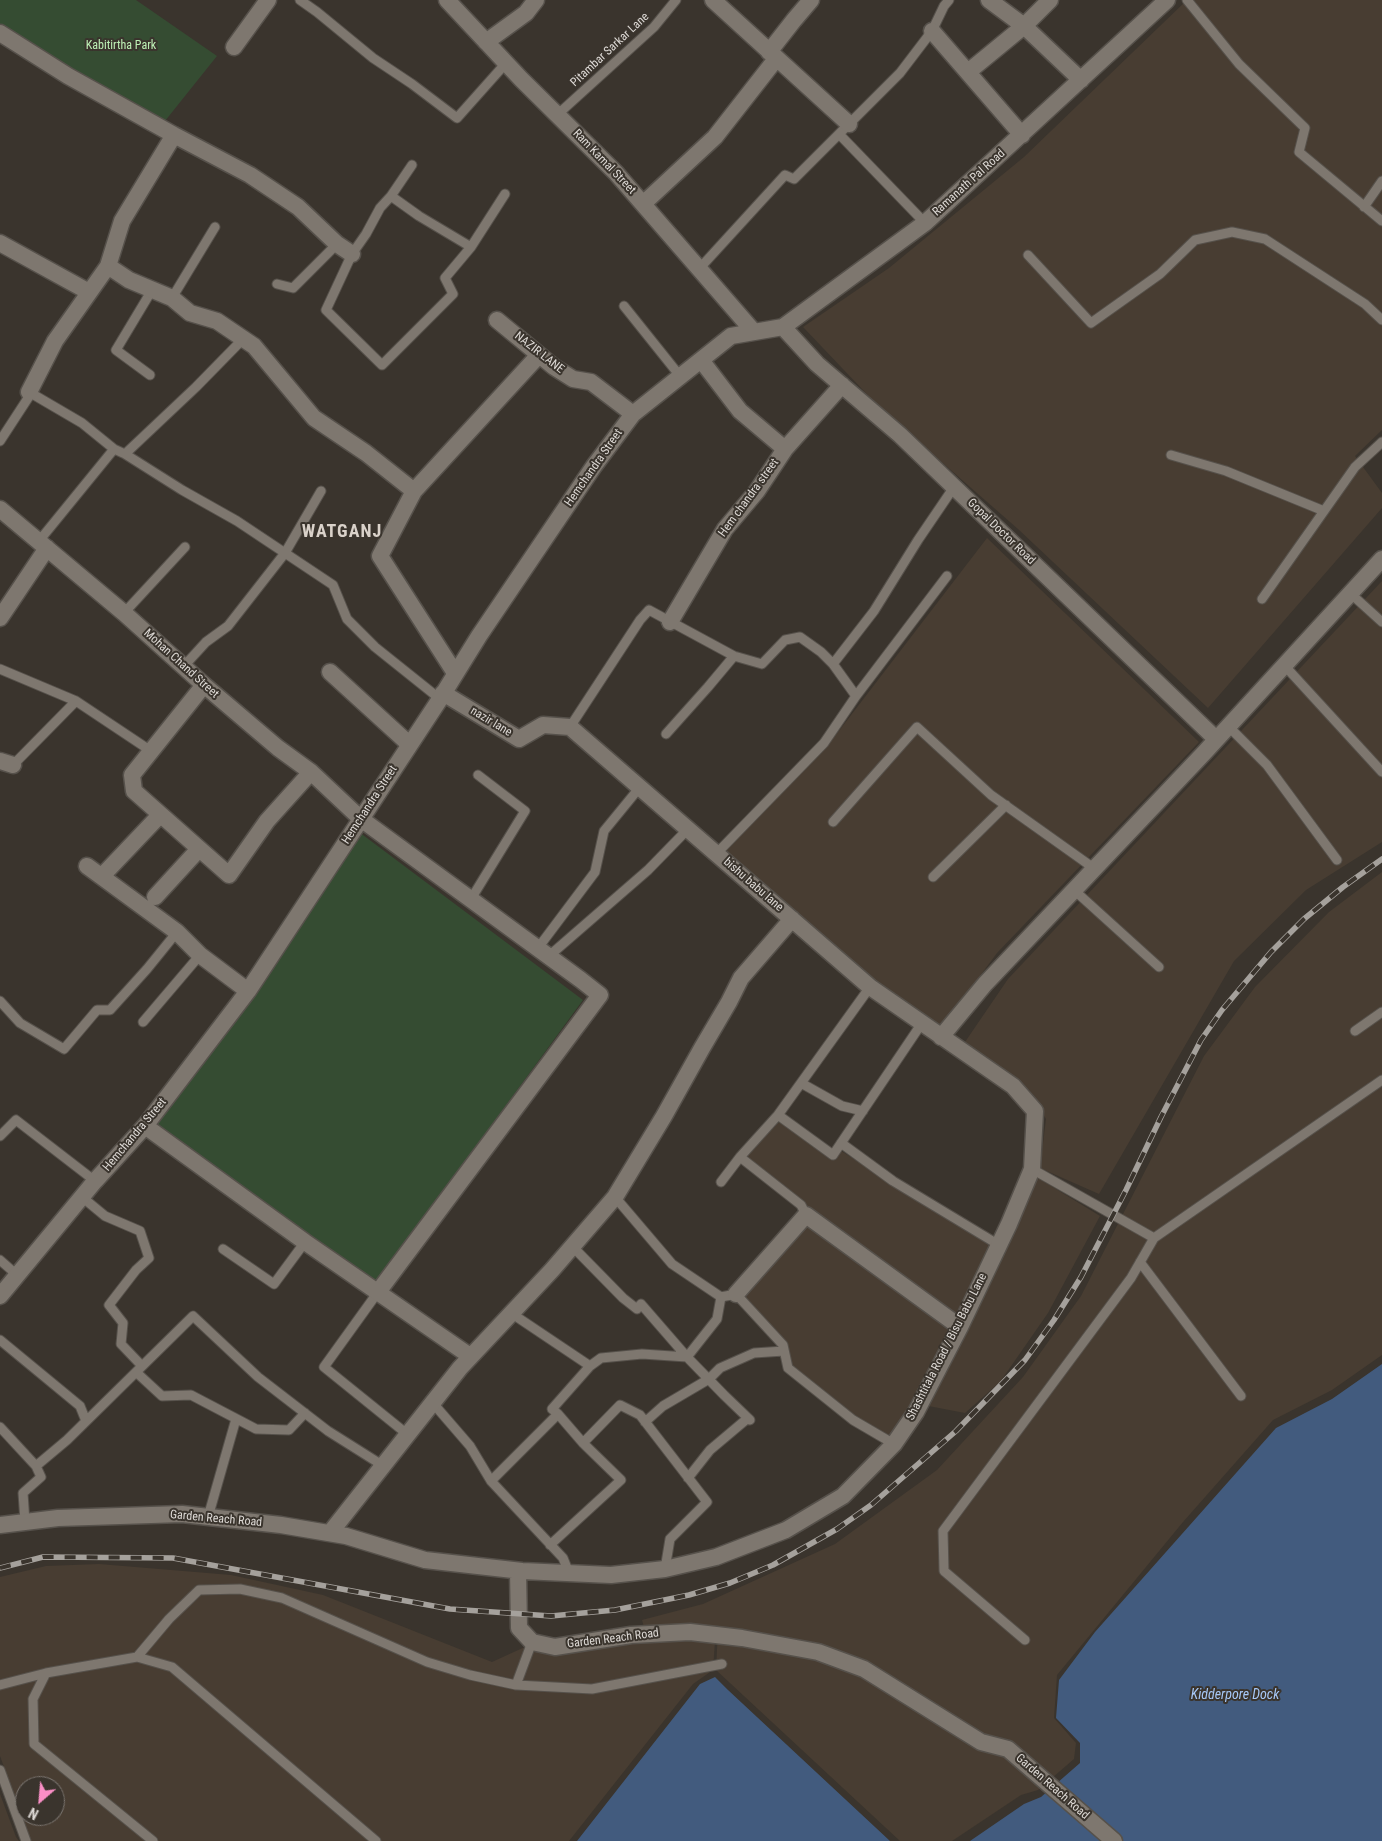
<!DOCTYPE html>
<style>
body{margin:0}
#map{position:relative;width:1382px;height:1841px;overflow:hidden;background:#3a342d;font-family:"Roboto Condensed",sans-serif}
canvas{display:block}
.north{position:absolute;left:15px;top:1776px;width:50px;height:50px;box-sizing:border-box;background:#3a342d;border:1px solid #7c7671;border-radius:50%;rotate:207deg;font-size:14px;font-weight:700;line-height:20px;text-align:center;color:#dedad6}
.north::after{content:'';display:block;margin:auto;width:18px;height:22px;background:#fa8fc6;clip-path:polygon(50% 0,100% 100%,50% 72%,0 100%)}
</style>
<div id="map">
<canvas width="1382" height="1841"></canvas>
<div class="north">N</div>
</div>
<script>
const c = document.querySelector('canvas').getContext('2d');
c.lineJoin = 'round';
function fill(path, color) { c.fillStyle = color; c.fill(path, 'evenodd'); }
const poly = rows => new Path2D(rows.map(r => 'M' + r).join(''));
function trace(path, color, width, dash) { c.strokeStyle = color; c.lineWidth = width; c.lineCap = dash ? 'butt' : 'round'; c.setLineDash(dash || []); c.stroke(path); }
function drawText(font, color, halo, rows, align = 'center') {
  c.font = font + ' "Roboto Condensed",sans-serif'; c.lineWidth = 4; c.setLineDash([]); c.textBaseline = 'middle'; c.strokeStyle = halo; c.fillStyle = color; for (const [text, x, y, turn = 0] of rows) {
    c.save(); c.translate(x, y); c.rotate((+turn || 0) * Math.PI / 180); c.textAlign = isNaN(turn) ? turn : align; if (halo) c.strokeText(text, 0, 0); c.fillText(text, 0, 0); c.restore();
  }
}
fill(poly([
 [1187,0,1382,0,1382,430,1355,456,1382,493,1382,508,1208,708,1018,529,881,409,803,327,889,268,1024,157],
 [987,538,1199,742,997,953,940,1030,874,985,722,855,825,749],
 [1382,581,1382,842,1306,890,1234,961,1099,1194,1040,1168,1046,1119,1030,1091,965,1042,1008,979],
 [1382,872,1382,1355,1332,1390,1273,1420,1183,1522,1057,1675,1054,1718,1076,1743,1074,1759,1038,1790,1021,1795,952,1841,900,1841,716,1670,718,1629,645,1631,642,1620,703,1604,835,1544,937,1470,1023,1377,1081,1296,1204,1056,1255,987,1329,912],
 [779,1122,832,1160,841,1151,1000,1248,1035,1176,1100,1216,1048,1313,1000,1382,965,1413,913,1403,892,1437,859,1420,791,1369,787,1342,743,1296,811,1214,745,1157],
 [99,1564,231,1575,323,1595,492,1662,527,1646,579,1647,688,1638,715,1641,713,1670,693,1684,569,1841,31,1841,0,1756,0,1577,46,1566],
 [25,1786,55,1786,55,1816,25,1816],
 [0,1794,16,1837,19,1841,0,1841]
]), '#483d32');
fill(poly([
 [0,0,136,0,217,56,165,121,0,29],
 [359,832,583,1000,376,1283,157,1124]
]), '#354c32');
fill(poly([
 [1382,1364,1382,1841,970,1841,1024,1804,1041,1797,1080,1763,1080,1743,1056,1718,1059,1680,1095,1632,1276,1428,1332,1399],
 [715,1677,728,1690,890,1841,577,1841,700,1684]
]), '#425b7e');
const lane = poly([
 [300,0,317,12,373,58,412,84,457,118,506,63],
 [1187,0,1239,64,1305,128,1299,152,1382,221],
 [557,115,654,27,676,0],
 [839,134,925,223],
 [412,165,391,196,380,208,366,234,352,254,326,310,382,365,453,294,445,278,471,247,505,194],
 [391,196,419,216,471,247],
 [1364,207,1382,181],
 [1028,255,1091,323,1160,274,1195,240,1232,232,1265,239,1365,304,1382,320],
 [699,269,785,175,794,179,900,73,932,31,944,6,949,0],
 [277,284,293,288,337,244],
 [172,298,215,227],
 [624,306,680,376],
 [150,375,116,350,152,290],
 [0,441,30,395,29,392,82,423,114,449],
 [125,454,182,490,237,521,333,585,347,619,375,647,440,699],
 [1171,455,1226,471,1324,511],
 [39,541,114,449,125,454,196,387,243,339],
 [1350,593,1382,622],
 [1262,599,1355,467,1382,442],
 [124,613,185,547],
 [833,664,874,611,918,540,954,487],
 [1284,665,1382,772],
 [184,666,206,642,228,626,285,553,321,491],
 [0,669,76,701],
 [1228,726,1267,765,1337,860],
 [570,727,640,620,649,610,734,656,762,664,785,640,800,637,821,652,833,664,856,696],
 [666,734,708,687,734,656],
 [13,765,76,701,151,751],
 [833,822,917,727,991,795,1095,869],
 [717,853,824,743,856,696,947,576],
 [933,877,1006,805],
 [1074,890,1159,967],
 [471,899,525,811,478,775],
 [538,948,595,872,604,831,640,787],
 [549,956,648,870,688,829],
 [0,1001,20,1023,64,1049,97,1010,110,1010,147,969,177,932],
 [143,1022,200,955],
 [1355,1031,1382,1012],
 [801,1083,842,1106,863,1111],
 [778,1115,870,987],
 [0,1136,16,1120,95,1181],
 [841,1143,893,1181,999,1245],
 [740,1157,801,1205,806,1215],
 [1032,1169,1154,1238,1382,1080],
 [721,1182,740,1157,778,1115,833,1155,922,1023],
 [82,1197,105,1216,140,1231,149,1258,136,1270,109,1305,123,1323,121,1344,142,1366],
 [615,1197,672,1264,721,1297,736,1294,783,1345,788,1368,853,1420,894,1444],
 [573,1247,623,1298,637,1309,641,1304,687,1357,717,1319,721,1297],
 [223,1249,274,1284,305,1242],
 [0,1260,17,1275],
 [1140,1262,1241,1396],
 [378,1292,324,1367,407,1434],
 [0,1340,80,1406,86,1421],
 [590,1366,601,1358,642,1354,687,1357,724,1395,750,1420],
 [136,1372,162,1396,191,1395,256,1429,289,1430,305,1413],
 [432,1402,470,1446,491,1481,563,1558,569,1573],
 [645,1422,663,1406,709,1379,720,1368,754,1353,784,1351],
 [0,1427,36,1466,67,1440,193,1316,258,1377,328,1431,382,1465],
 [583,1443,620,1405,640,1415,707,1502,670,1539,665,1569],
 [688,1478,710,1450,748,1418],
 [491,1481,558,1414,552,1409,590,1366,511,1313],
 [208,1517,236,1419],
 [25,1522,23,1493,41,1477,36,1466],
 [550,1545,621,1480,583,1443,558,1414],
 [1025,1640,944,1571,943,1531,1131,1278,1154,1238],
 [137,1657,169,1619,199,1590,240,1589,282,1598,427,1662,470,1675,516,1685,592,1689,722,1664],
 [0,1685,46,1673],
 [516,1685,532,1642],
 [0,1770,26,1841],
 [153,1841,34,1744,33,1699,46,1673,137,1657,172,1667,376,1841]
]);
const street = poly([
 [447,0,521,79,616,173,754,332],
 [713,0,849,124],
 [989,0,1024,26,1081,80],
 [932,31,1022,135],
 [0,33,68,76,174,135,250,175,298,207,337,244,352,254],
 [486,42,526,13,536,0],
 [234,47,268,0],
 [769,52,794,20,811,0],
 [968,72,1024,26,1050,0],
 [644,203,715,137,776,59],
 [0,243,89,292],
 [108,266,122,221,174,135],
 [497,320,554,367,573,379,591,382,633,414],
 [783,327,817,364,900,435,1216,739],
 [701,360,740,411,785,449],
 [29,392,55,341,108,266,129,280,172,298,190,313,217,321,254,346,314,418,366,453,414,491],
 [0,509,124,613,204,685,278,748,311,772,361,819,581,980,600,995,378,1292],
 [0,618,47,548],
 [670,622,725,529,757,491,785,449,842,385],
 [330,672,409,744],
 [455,673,380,556,414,491,539,355],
 [204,685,132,775,134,791,229,875,267,821,311,772],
 [0,761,13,765],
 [87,866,177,932,200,955,248,991],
 [102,876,160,815],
 [155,897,199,849],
 [941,1037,985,984,1204,753,1382,559],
 [145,1126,305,1242,470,1356],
 [736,1294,806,1215,960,1327],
 [0,1296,95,1181,145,1126,248,991,440,699,479,636,594,466,633,414,731,336,783,327,925,223,1167,0],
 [0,1525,58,1518,182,1514,281,1525,346,1536,425,1560,522,1571,611,1575,665,1569,716,1557,786,1530,843,1496,894,1444,916,1412,960,1327,1009,1224,1032,1169,1035,1111,1013,1086,870,987,570,727,543,725,519,739,443,693],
 [330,1533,460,1368,552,1270,615,1197,664,1116,702,1048,729,1002,741,978,792,919],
 [518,1571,519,1628,532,1642,555,1647,631,1635,690,1632,742,1638,818,1652,864,1669,981,1742,1008,1749,1114,1841]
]);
trace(lane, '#56514b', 11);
trace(street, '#56514b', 19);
trace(lane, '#7e776f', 9);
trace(street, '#7e776f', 16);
const rail = poly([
 [0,1568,43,1557,173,1558,450,1609,551,1616,615,1610,689,1595,730,1583,773,1565,837,1529,871,1505,956,1431,1025,1360,1054,1320,1081,1277,1126,1190,1161,1117,1201,1040,1222,1010,1271,952,1304,919,1343,887,1382,859]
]);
trace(rail, '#a5a19c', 5.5);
trace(rail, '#3a342d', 4, [11]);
drawText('12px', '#bdf0b5', '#3a342d', [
 ["Kabitirtha Park",121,46]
]);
drawText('12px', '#dedad6', '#3a342d', [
 ["Pitambar Sarkar Lane",610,50,-43],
 ["Ram Kamal Street",604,162,46],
 ["Ramanath Pal Road",969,183,-42],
 ["NAZIR LANE",539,353,38],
 ["Hemchandra Street",594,468,-55],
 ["Hem chandra street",749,498,-54],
 ["Gopal Doctor Road",1001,532,44],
 ["Mohan Chand Street",181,664,42],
 ["nazir lane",491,722,31],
 ["Hemchandra Street",370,805,-57],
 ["bishu babu lane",753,885,41],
 ["Hemchandra Street",135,1135,-50],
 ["Shashtitala Road / Bisu Babu Lane",947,1347,-63],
 ["Garden Reach Road",216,1519,5],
 ["Garden Reach Road",613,1639,-7],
 ["Garden Reach Road",1052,1787,41]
]);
drawText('italic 14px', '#a7c8f7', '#3a342d', [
 ["Kidderpore Dock",1235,1695]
]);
c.letterSpacing = '1px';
drawText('bold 18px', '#dad2ca', '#3a342d', [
 ["WATGANJ",342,532]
]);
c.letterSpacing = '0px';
</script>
